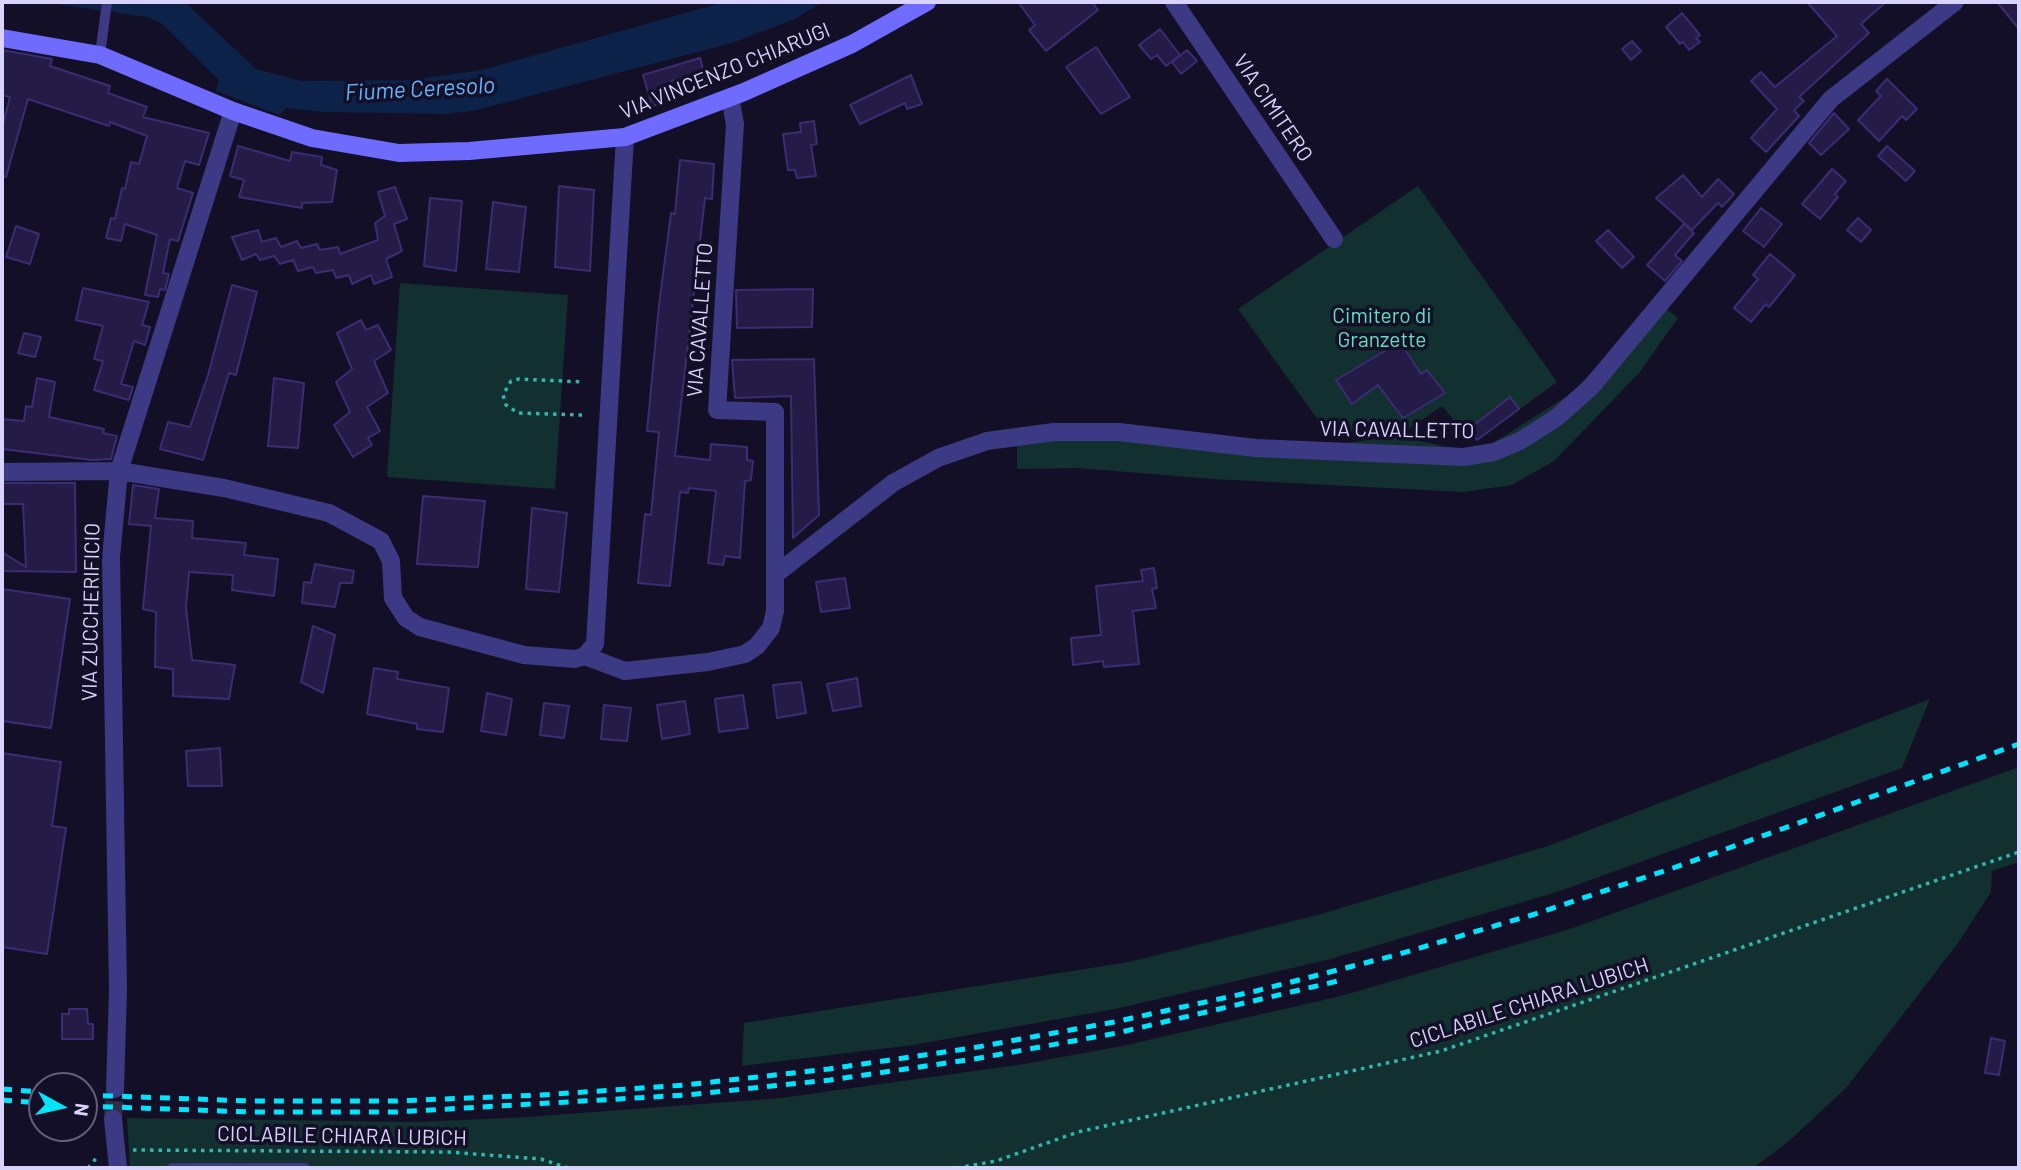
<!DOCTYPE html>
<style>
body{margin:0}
#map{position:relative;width:2021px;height:1170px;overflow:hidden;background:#130f26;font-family:Barlow,sans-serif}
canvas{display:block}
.frame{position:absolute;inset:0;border:4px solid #d9d4ff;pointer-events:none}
.north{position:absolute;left:28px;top:1072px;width:70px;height:70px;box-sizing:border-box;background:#130f26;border:2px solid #625e7d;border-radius:50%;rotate:98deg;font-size:19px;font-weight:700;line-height:28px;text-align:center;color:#d9d4ff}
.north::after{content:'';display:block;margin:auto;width:24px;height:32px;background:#00e5ff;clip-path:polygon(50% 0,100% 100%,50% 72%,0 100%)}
</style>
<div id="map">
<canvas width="2021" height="1170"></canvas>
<div class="frame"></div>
<div class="north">N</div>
</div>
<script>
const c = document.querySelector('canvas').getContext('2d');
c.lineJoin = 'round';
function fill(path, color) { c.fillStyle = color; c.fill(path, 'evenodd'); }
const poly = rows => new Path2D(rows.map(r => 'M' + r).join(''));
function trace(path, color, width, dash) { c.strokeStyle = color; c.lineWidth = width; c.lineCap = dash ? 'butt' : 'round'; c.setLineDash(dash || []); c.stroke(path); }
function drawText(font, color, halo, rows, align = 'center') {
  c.font = font + ' Barlow,sans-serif'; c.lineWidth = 7; c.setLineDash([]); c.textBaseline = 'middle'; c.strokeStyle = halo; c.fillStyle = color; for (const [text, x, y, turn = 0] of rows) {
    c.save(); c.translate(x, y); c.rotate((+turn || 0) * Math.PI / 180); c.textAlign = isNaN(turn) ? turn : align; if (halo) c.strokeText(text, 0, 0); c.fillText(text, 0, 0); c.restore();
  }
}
fill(poly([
 [1418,186,1557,382,1477,440,1469,429,1464,432,1442,406,1404,432,1326,431,1238,309],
 [400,283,568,295,555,489,387,477],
 [1657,301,1678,318,1639,373,1554,461,1512,485,1463,492,1213,479,1078,468,1017,469,1017,441,1074,436,1305,449,1396,436,1477,453,1572,393],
 [1930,699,1902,768,1557,892,1331,959,1115,1009,913,1045,742,1066,744,1023,1129,962,1321,914,1548,846],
 [2019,767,2019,862,1992,871,1991,892,1958,943,1847,1087,1788,1142,1753,1168,130,1168,127,1118,418,1122,527,1117,781,1098,1024,1064,1122,1046,1341,996,1567,930]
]), '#12302f');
fill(poly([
 [43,2,185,2,256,69,302,81,409,80,482,70,724,2,823,2,795,19,732,43,477,110,447,114,324,112,286,108,279,115,216,91,219,80,161,23,147,17]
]), '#0c2248');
const building = poly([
 [1018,2,1092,2,1098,10,1046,51,1029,30,1035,25,1018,2],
 [1807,2,1886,2,1861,24,1869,33,1799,97,1804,101,1794,110,1799,116,1766,152,1751,138,1777,109,1751,81,1761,72,1775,87,1837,36,1807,2],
 [1997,2,2019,2,2019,29,1997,2],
 [1682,13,1700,35,1696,38,1700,42,1689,50,1683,42,1680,44,1666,27,1682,13],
 [1160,29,1180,55,1166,66,1157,55,1151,59,1139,45,1160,29],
 [1632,41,1641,51,1631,60,1622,49,1632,41],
 [1096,47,1130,97,1101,114,1066,67,1096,47],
 [2,50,52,59,50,66,110,86,108,93,147,107,143,117,209,133,199,165,185,161,177,188,193,193,178,241,170,239,163,273,169,274,165,290,160,289,158,297,145,295,157,235,125,224,121,241,106,238,111,218,115,219,122,188,125,189,131,162,139,164,147,136,110,122,109,126,28,99,6,177,2,176,2,128,10,97,2,95,2,50],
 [1187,50,1197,61,1181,74,1172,62,1187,50],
 [700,58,704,73,671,81,676,99,652,106,643,75,700,58],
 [911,75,922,104,907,109,905,103,860,124,850,105,911,75],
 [1887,79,1917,109,1906,120,1902,116,1879,141,1858,120,1881,96,1876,91,1887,79],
 [1834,113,1849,129,1821,155,1809,143,1834,113],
 [814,121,817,144,811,145,816,176,797,178,795,170,788,170,783,134,801,132,800,123,814,121],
 [238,146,290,161,292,152,322,157,321,165,337,170,332,202,302,203,302,208,239,197,244,180,230,176,238,146],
 [1887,146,1915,171,1906,181,1878,156,1887,146],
 [680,160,714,164,712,199,705,198,675,456,710,460,711,444,747,447,747,460,753,461,751,480,745,481,740,558,725,556,723,565,708,563,716,491,689,488,688,493,680,492,670,586,638,583,645,514,651,515,659,432,647,431,659,305,671,213,675,214,680,160],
 [1832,169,1846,181,1835,194,1838,197,1820,219,1802,204,1832,169],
 [1683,175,1702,197,1718,179,1734,194,1722,207,1718,203,1692,230,1656,198,1683,175],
 [559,186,594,190,590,271,555,267,559,186],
 [395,187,407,219,394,224,402,251,386,259,392,277,374,284,371,275,352,284,349,275,336,278,333,270,316,273,313,267,298,271,293,260,280,264,274,256,260,260,256,254,242,260,232,237,258,230,262,242,276,238,281,247,297,241,301,248,317,244,320,250,338,247,340,254,378,240,375,223,385,216,378,192,395,187],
 [430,198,462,201,456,271,424,266,430,198],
 [493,202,526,207,519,272,486,269,493,202],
 [1761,208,1782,224,1764,247,1743,231,1761,208],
 [1858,218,1871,230,1861,242,1847,230,1858,218],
 [1684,224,1694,233,1675,255,1682,261,1665,281,1647,265,1684,224],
 [16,226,39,234,30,264,6,257,16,226],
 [1608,230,1634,257,1622,268,1596,241,1608,230],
 [1770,254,1795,275,1769,307,1766,304,1751,322,1734,308,1758,279,1753,275,1770,254],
 [232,285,257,292,236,375,229,373,203,460,160,449,168,422,190,427,208,375,232,285],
 [83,288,149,302,142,325,150,327,145,345,134,341,121,384,133,387,129,400,94,390,103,361,94,359,103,326,76,320,83,288],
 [813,289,812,327,737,328,736,290,813,289],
 [361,320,366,330,378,325,391,350,374,361,388,393,367,407,380,431,368,438,372,445,353,457,334,425,350,412,336,382,352,369,337,333,361,320],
 [24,333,41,337,35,357,18,353,24,333],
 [1400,342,1421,374,1427,370,1445,393,1403,418,1378,385,1352,404,1336,380,1400,342],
 [814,359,819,515,793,538,791,396,735,398,732,360,814,359],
 [37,378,55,382,49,417,104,429,103,433,117,436,111,459,92,460,2,449,2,419,24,421,26,406,32,407,37,378],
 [274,378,304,383,298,448,268,446,274,378],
 [1510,397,1519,409,1477,440,1469,429,1510,397],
 [2,483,75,483,76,572,2,571,2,552,26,567,23,504,2,504,2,483],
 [133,485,159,489,155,518,193,521,192,538,246,543,244,555,278,559,274,596,232,590,233,575,189,572,186,607,192,660,235,665,229,699,173,696,173,669,155,667,156,612,143,609,151,526,129,524,133,485],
 [423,496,485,501,478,567,417,564,423,496],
 [532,508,567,513,559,592,526,589,532,508],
 [315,564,354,571,352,583,340,583,335,607,302,603,304,582,311,583,315,564],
 [1154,568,1157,588,1152,589,1156,608,1133,611,1139,664,1104,667,1103,661,1073,665,1071,638,1101,635,1096,586,1143,581,1141,570,1154,568],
 [845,578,850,608,821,612,816,582,845,578],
 [2,589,70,599,51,728,2,721,2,589],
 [313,626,335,635,323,693,301,682,313,626],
 [374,668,398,672,397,679,449,688,443,732,417,729,417,724,367,714,374,668],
 [857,678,861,706,833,711,827,684,857,678],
 [801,682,806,713,777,718,773,685,801,682],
 [487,693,512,699,506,735,481,731,487,693],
 [743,695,748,728,719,732,715,699,743,695],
 [685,701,690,734,662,739,657,705,685,701],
 [544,703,569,706,564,738,540,735,544,703],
 [604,705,631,708,627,741,601,739,604,705],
 [220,748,222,786,188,786,186,751,220,748],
 [2,753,61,762,52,826,66,828,47,954,2,947,2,753],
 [69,1009,87,1009,88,1024,93,1024,93,1039,62,1039,62,1014,69,1014,69,1009],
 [1991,1038,2005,1041,1999,1075,1985,1073,1991,1038]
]);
fill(building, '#241b47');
trace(building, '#3b2d73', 2);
trace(poly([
 [113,1119,115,1089]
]), '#312d47', 18, [18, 9]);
trace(poly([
 [582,415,518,413,506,405,503,395,511,381,519,379,584,382],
 [133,1150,448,1152,541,1159,568,1168],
 [88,1168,98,1156],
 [957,1168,996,1161,1078,1132,1441,1051,2019,852]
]), '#2fb8b0', 3.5, [3.5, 5]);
trace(poly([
 [100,55,107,2],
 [172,1168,305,1168]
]), '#3d3a85', 10);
trace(poly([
 [1174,2,1334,239],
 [2,472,119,471,224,488,329,513,381,541,391,561,393,598,406,618,420,627,524,655,575,659,585,656,595,644,625,137],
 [776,574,893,483,938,458,987,441,1054,432,1119,432,1256,448,1464,457,1494,452,1520,441,1556,418,1591,387,1831,99,1955,2],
 [585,656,625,671,708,662,745,654,757,646,771,628,775,611,775,412,717,410,735,124,730,97],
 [115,1089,118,990,111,557,119,471,233,111],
 [113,1119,118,1168]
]), '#3d3a85', 18);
trace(poly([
 [2,38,100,55,233,111,312,138,399,153,469,151,625,137,744,92,852,44,927,2]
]), '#6f6bff', 18);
trace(poly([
 [2,1089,42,1092],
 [84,1095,251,1101,396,1101,541,1095,685,1085,829,1069,972,1048,1114,1022,1256,991,1396,955,1535,914,1673,868,2019,744],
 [2,1100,42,1103],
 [84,1106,251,1112,396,1112,686,1095,830,1080,974,1059,1117,1033,1338,981]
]), '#00e5ff', 5, [10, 9]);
drawText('21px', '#d9d4ff', '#130f26', [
 ["VIA VINCENZO CHIARUGI",725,71,-22],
 ["VIA CIMITERO",1273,108,56],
 ["VIA CAVALLETTO",700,320,-86],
 ["VIA CAVALLETTO",1397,430,1],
 ["VIA ZUCCHERIFICIO",91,612,-89],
 ["CICLABILE CHIARA LUBICH",1529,1003,-18],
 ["CICLABILE CHIARA LUBICH",342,1136,1]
]);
drawText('21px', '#5fe0c0', '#130f26', [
 ["Cimitero di",1382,316],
 ["Granzette",1382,340]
]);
drawText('italic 23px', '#62b6ff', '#130f26', [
 ["Fiume Ceresolo",420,89,-3]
]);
</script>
